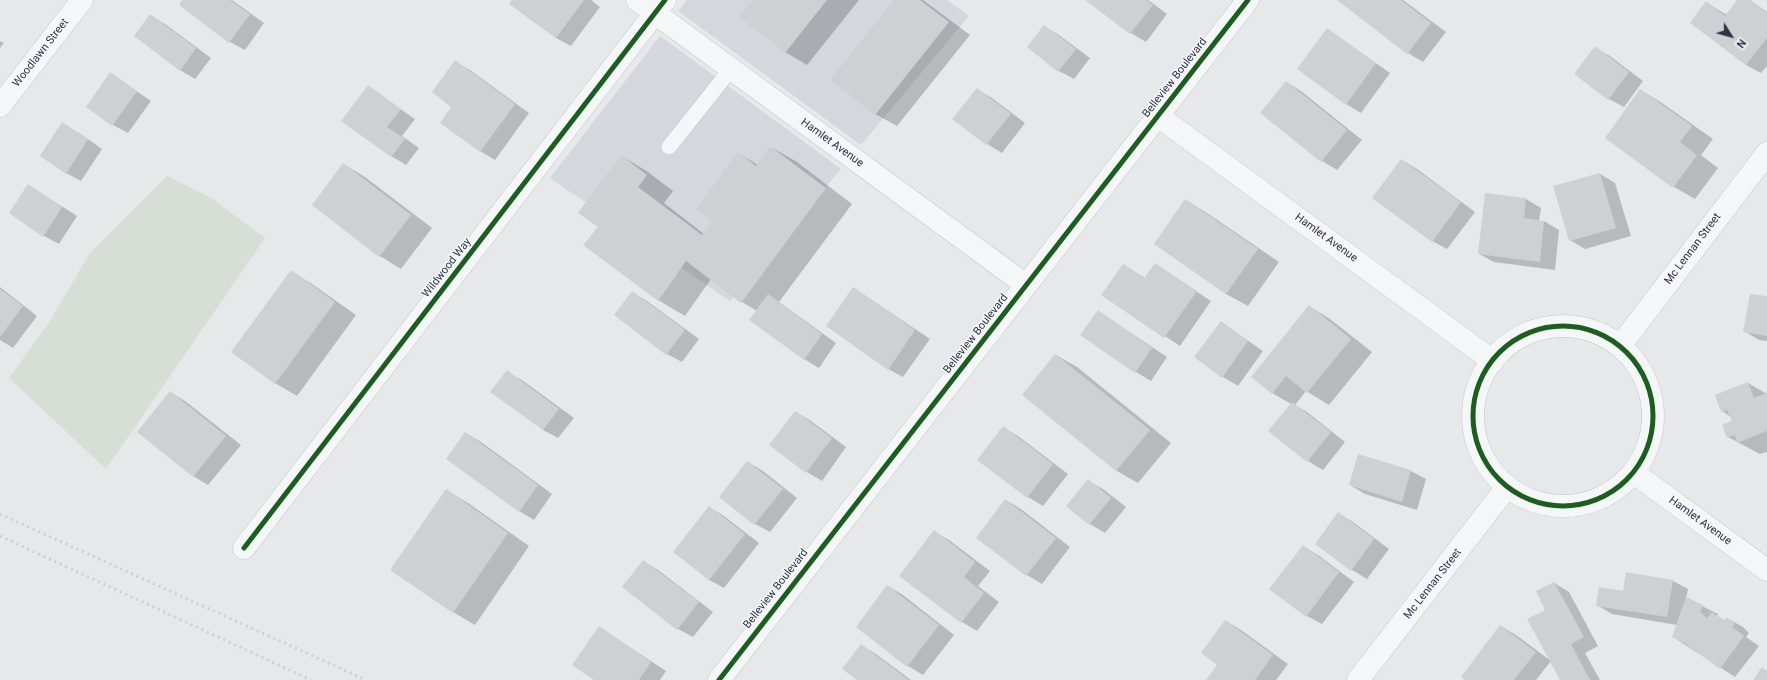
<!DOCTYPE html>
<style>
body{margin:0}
#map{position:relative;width:1767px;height:680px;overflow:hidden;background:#e6e8ea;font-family:Roboto,sans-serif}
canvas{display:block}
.north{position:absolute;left:1711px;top:16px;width:40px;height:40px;-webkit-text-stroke:3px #f4f6f9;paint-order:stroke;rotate:127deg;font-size:11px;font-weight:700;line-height:16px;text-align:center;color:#2b3445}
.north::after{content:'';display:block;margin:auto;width:14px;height:18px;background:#2b3445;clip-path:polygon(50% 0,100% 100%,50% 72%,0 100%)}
</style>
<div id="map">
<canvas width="1767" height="680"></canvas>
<div class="north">N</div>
</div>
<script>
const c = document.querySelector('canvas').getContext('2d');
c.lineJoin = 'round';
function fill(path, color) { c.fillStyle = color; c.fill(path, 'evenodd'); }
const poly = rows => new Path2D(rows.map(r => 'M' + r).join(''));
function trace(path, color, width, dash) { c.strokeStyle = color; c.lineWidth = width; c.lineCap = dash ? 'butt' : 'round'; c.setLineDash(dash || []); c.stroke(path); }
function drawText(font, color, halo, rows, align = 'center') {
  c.font = font + ' Roboto,sans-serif'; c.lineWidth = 3; c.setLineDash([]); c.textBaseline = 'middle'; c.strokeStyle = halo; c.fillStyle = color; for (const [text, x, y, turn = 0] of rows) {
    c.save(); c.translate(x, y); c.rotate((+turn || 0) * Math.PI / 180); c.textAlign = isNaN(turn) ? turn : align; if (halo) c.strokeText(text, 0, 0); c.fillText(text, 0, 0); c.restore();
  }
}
fill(poly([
 [687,0,947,0,969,16,861,145,678,11],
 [660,36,841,169,730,301,550,178]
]), '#d4d7dd');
fill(poly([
 [167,176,211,198,265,238,106,469,9,378,48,324,90,253]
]), '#d6ded6');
fill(poly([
 [184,0,232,0,264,23,245,50,230,42],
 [513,0,591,0,600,7,571,46,556,38,510,4],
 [754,0,859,0,807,65,785,52],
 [895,0,923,0,970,35,897,126,875,114],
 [1086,0,1148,0,1167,14,1146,42,1131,33],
 [1339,0,1403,0,1446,32,1423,62,1408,53],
 [1738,0,1750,0,1767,12,1767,66,1761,73,1746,65,1691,23,1707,3,1727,15],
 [150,15,165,24,211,58,195,79,180,70],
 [1044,26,1059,35,1090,58,1074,79,1059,71,1029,47],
 [1327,29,1390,73,1361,113,1346,104],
 [0,41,4,43,0,48],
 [1595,48,1610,56,1643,81,1624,107,1609,99],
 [455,62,470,70,529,113,495,160,480,151,453,106],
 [111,74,151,101,128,133,113,125],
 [1286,82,1301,91,1362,140,1337,170,1322,161,1262,112],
 [368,87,415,119,402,136,419,148,406,165,391,156],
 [977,89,992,98,1025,123,1002,153,987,144,953,119],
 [1641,90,1662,103,1713,139,1701,155,1718,168,1695,199,1674,187],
 [78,132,102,149,81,181,66,173],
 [771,147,797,162,852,204,779,302,836,343,819,368,804,359,757,311,742,302,711,279,685,316,658,300,599,226,622,156,648,172,673,191,664,203,704,234,713,220,738,153,758,165],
 [1402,160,1417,169,1475,212,1447,249,1432,241],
 [343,164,365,177,432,228,401,269,380,256,313,205],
 [1600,174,1615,183,1631,236,1585,249,1570,240],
 [28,185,77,216,59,244,44,236],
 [1486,194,1526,199,1541,208,1539,221,1544,221,1559,230,1555,270,1494,262,1479,254],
 [1186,200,1207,213,1279,262,1248,306,1226,294,1155,244],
 [1155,264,1211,301,1180,346,1103,295,1124,265,1145,278],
 [291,271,312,284,356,315,297,396,275,383],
 [0,287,37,316,13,348,0,340],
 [854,288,930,339,903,377,888,369],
 [632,292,647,301,699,339,682,362,667,354],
 [1767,297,1767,341,1759,340,1744,331],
 [1309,306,1330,319,1372,352,1329,405,1306,391,1295,405,1307,412,1345,442,1323,470,1308,461,1269,431,1291,404,1272,393],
 [1098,311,1167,357,1151,381,1136,372],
 [1221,322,1263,351,1238,386,1223,377],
 [1056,355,1077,367,1171,443,1138,483,1117,471,1023,395],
 [507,372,522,380,574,418,558,438,543,430],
 [1748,383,1767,394,1767,452,1760,454,1728,437,1733,422,1731,417,1722,411],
 [170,392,185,401,241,445,208,485,193,476],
 [796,412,811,421,846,447,822,481,807,472],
 [1003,427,1018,436,1068,474,1043,506,1028,497,978,460],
 [466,433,481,442,552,494,534,520,519,511],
 [748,462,763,471,797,498,770,532,755,524],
 [1411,471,1426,479,1417,510,1365,494,1350,485],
 [1088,481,1103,489,1126,507,1105,533,1090,524,1068,506],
 [446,490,468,503,529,546,475,625,453,612],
 [1006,500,1021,509,1070,547,1042,584,1027,575,977,538],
 [709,507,724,516,759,543,724,588,709,580,674,552],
 [1338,513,1353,522,1389,549,1367,579,1352,570],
 [934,532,949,540,990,571,978,586,999,602,977,631,962,622,901,576],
 [1303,546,1318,555,1354,582,1322,624,1307,616],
 [643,561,658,570,713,612,693,637,678,629],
 [1673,581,1688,589,1686,598,1718,614,1717,616,1725,621,1727,618,1743,627,1749,633,1746,637,1759,646,1735,677,1673,637,1677,625,1612,614,1597,605,1624,592],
 [1554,583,1569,592,1598,646,1585,653,1600,680,1562,680],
 [888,586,903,595,954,635,923,675,908,666],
 [1226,621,1241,630,1288,664,1276,680,1207,680,1219,664],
 [1501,626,1516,635,1551,661,1536,680,1467,680],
 [599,627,666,671,660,680,596,680],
 [861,645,876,654,911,680,858,680]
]), '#0003');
fill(poly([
 [182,0,230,0,250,14,229,43,179,5],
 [512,0,584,0,556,38,509,4],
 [753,0,827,0,785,53,739,17],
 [894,0,920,0,949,22,875,115,830,80],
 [1085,0,1146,0,1153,5,1130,34],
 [1337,0,1401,0,1431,23,1407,54],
 [1737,0,1750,0,1767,13,1767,38,1746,65,1690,23,1706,1,1725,16],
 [150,14,196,48,180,71,134,36],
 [1044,25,1076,49,1058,72,1027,47],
 [1327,28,1376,63,1346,105,1297,69],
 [1595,46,1629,72,1608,100,1574,74],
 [455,60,515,104,480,152,440,123,451,107,432,92],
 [110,72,137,91,112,126,86,107],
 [1286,81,1347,130,1321,162,1260,113],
 [368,85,401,109,387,127,405,139,391,157,341,121],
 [977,88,1011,114,986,145,952,119],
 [1640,89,1692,126,1680,142,1697,155,1673,188,1605,138],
 [62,122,88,139,66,174,40,156],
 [770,146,826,188,741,303,686,261,658,301,583,245,598,227,578,213,621,155,647,175,638,187,702,235,712,221,696,209,738,152,756,166],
 [1401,159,1461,202,1432,242,1372,198],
 [343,163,411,215,379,257,312,205],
 [1600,173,1616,228,1569,241,1553,186],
 [28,184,62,207,43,237,9,213],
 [1485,193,1526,198,1524,218,1544,221,1540,262,1478,254],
 [1185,199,1258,249,1226,294,1154,244],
 [1155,263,1197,291,1164,338,1101,295,1123,264,1144,278],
 [291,270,335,302,275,384,231,352],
 [853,287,915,330,888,370,826,326],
 [0,289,23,306,0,337],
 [632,291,685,330,666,355,614,315],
 [768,294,822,334,804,360,749,320],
 [1750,294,1767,296,1767,336,1743,332],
 [1309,305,1351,339,1307,393,1286,376,1272,394,1251,377],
 [1098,310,1152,348,1135,373,1080,335],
 [1221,321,1248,341,1222,378,1194,357],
 [1055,354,1150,430,1116,471,1022,395],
 [507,370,559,409,543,430,490,392],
 [1748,382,1754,398,1767,393,1767,431,1737,443,1735,435,1727,438,1722,425,1732,421,1727,410,1721,412,1715,395],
 [170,391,226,436,193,477,137,432],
 [1292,402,1331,432,1307,462,1268,431],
 [795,411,832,438,806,473,769,445],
 [1003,426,1053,464,1027,498,977,460],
 [465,432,538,485,519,512,446,459],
 [1358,454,1411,470,1402,502,1349,485],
 [747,461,783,489,754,525,719,497],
 [1088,479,1111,498,1089,525,1066,506],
 [446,489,508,533,453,613,390,570],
 [1005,499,1056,538,1026,576,976,538],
 [709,506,745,534,709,580,673,552],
 [1338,512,1374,539,1351,571,1315,544],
 [934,530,975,562,964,577,984,593,961,623,899,576],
 [1303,545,1339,572,1306,617,1269,589],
 [643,560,699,602,677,630,622,587],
 [1626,572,1673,580,1667,617,1596,606,1599,587,1623,591],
 [1554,582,1584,637,1571,644,1590,680,1560,680,1527,619,1545,610,1536,591],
 [887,585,939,625,907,667,856,627],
 [1686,597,1703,605,1700,612,1707,618,1712,612,1723,621,1727,617,1735,624,1732,627,1744,636,1720,669,1686,644,1672,637],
 [1225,620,1273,655,1255,680,1206,680,1217,665,1201,653],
 [1500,625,1536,652,1514,680,1465,680,1461,677],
 [599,626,651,662,639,680,594,680,572,665],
 [861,644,909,680,857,680,842,669],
 [1762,667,1767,671,1767,680,1753,680]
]), '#ced0d3');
const service = poly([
 [669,147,731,69]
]);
const minor = poly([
 [637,0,1026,285],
 [0,106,82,0],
 [1158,116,1493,361],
 '1473 416a90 90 0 1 1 180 0a90 90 0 1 1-180 0Z',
 [1620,346,1767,153],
 [1634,473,1767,570],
 [244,548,665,0],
 [719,680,1248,0],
 [1358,680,1507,487]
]);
trace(service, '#c4c6c8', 16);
trace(minor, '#c4c6c8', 23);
trace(service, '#f5f6f7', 15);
trace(minor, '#f5f6f7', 22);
trace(poly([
 [0,514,366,680],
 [0,536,311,680]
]), '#cecfd2', 3, [2, 4]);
trace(poly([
 '1473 416a90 90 0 1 1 180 0a90 90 0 1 1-180 0Z',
 [244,548,665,0],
 [719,680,1248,0]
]), '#1b5e20', 5);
drawText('11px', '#2b3445', '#f4f6f9', [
 ["Woodlawn Street",41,53,-52],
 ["Belleview Boulevard",1175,78,-52],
 ["Hamlet Avenue",832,143,36],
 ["Hamlet Avenue",1326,238,36],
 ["Mc Lennan Street",1693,249,-53],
 ["Wildwood Way",447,268,-52],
 ["Belleview Boulevard",976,334,-52],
 ["Hamlet Avenue",1700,521,36],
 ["Mc Lennan Street",1433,584,-52],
 ["Belleview Boulevard",776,589,-52]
]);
</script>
